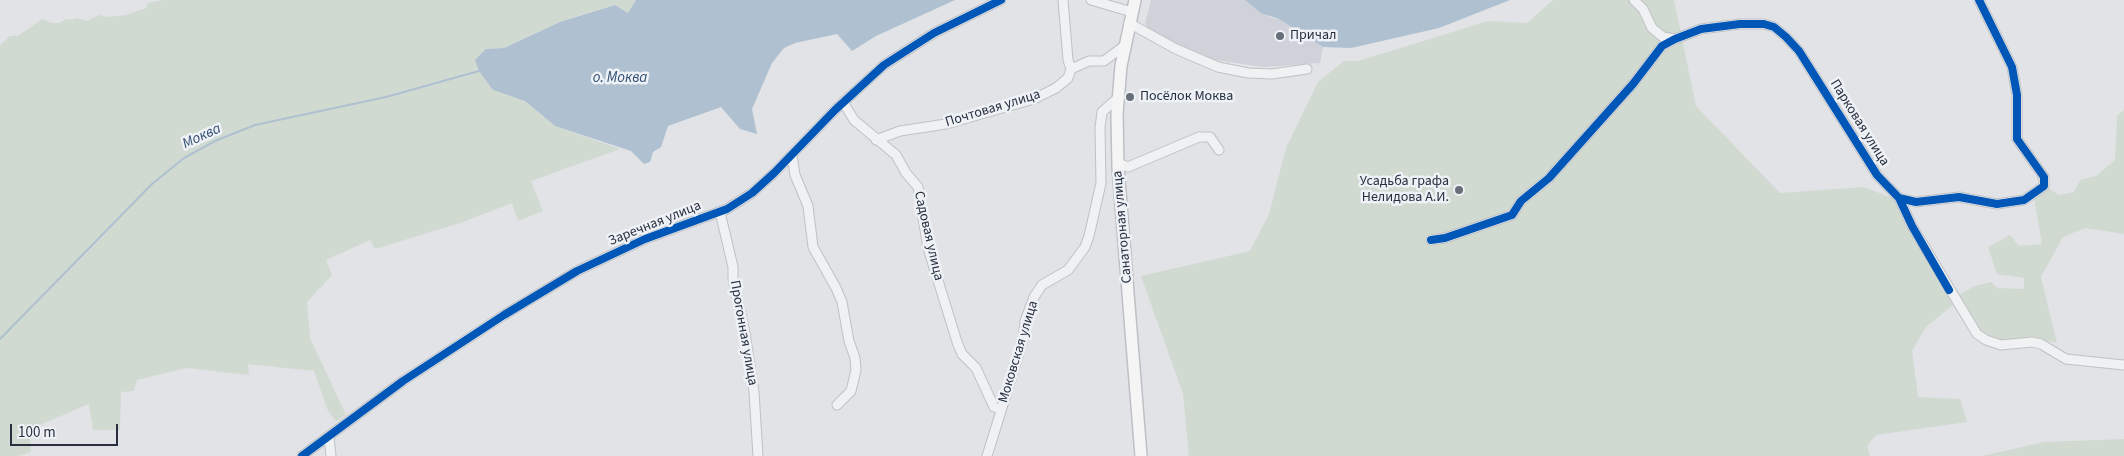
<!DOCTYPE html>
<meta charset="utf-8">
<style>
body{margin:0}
#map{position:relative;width:2124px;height:456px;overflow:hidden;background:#e1e3e6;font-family:"Source Sans 3",sans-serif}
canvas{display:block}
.scale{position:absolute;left:10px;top:424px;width:108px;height:22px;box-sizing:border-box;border:2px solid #28303f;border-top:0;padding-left:6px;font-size:15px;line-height:18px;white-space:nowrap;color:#28303f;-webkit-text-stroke:4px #eef1f6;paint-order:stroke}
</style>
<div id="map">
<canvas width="2124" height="456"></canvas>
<div class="scale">100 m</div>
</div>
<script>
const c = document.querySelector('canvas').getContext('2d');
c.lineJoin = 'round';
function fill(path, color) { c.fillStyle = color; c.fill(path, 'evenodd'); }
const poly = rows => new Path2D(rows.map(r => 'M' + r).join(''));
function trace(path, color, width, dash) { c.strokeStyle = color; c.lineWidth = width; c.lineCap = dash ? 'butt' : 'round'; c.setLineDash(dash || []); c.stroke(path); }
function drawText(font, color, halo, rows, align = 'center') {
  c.font = font + ' "Source Sans 3",sans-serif'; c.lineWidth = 5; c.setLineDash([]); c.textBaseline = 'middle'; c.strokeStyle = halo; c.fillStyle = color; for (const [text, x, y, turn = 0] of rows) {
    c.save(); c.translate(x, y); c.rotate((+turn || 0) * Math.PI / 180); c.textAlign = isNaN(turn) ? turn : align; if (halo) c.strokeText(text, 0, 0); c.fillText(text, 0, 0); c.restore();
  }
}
fill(poly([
 [1151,0,1245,0,1271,18,1279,19,1323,47,1320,63,1264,67,1214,60,1171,42,1148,28,1145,23]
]), '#cfd2d9');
fill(poly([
 [164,0,636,0,628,14,614,5,560,22,504,48,486,49,493,90,525,101,555,126,620,149,531,181,543,211,518,221,512,203,463,222,375,249,370,240,326,260,332,275,307,302,310,338,346,415,336,421,328,411,314,371,248,364,249,375,186,368,137,380,134,391,121,392,120,430,93,430,89,404,30,429,31,452,18,456,0,456,0,45,10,36,18,36,42,19,51,23,60,23,65,19,71,20,77,18,87,21,99,15,107,17,126,15,146,8,148,3],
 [1553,0,1674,0,1696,106,1780,193,1864,187,1895,199,1953,305,1926,327,1912,351,1918,397,1960,399,1967,422,1876,435,1867,446,1870,456,1189,456,1183,394,1141,276,1250,251,1269,214,1286,148,1318,82,1344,61,1358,61,1488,21,1527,23],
 [2124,110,2124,234,2085,228,2063,237,2041,277,2057,343,2031,338,2002,343,1983,335,1971,322,1957,296,1975,286,1991,282,1997,288,2024,289,2024,278,1997,274,1988,247,2010,235,2019,246,2042,244,2034,197,2048,188,2059,195,2074,192,2080,180,2096,176,2115,160,2117,116],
 [2124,439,2124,456,1982,456,2044,442]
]), '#d1dad1');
fill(poly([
 [636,0,955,0,876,36,852,51,837,34,795,43,784,48,772,63,752,109,757,134,740,129,721,107,668,126,661,147,653,152,650,162,644,164,631,151,555,126,525,101,493,90,479,71,475,60,486,49,504,48,560,22,615,5,628,13],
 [1245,0,1510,0,1439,28,1351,48,1323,47,1279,19,1261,13]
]), '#afc0d1');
trace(poly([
 [0,339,152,184,184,158,215,141,255,125,386,97,479,71]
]), '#afc0d1', 2);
const minor = poly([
 [1063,0,1068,60,1071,69],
 [1091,0,1132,12],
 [1634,0,1643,9,1652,28,1663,37,1675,39],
 [1129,23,1176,49,1218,67,1248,73,1272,74,1307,69],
 [843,102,854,120,896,155,906,173,918,187,928,248,957,342,962,354,976,368,994,407,1001,409],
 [876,140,900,131,946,124,1034,99,1056,88,1068,78,1071,69,1089,61,1104,61,1124,46],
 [792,155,795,175,808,206,813,247,836,288,842,302,849,341,855,358,856,370,851,391,837,405],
 [1118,163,1128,167,1199,137,1210,137,1219,150],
 [1899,198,1912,226,1977,334,1986,340,2001,345,2032,342,2041,344,2066,359,2124,365],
 [720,212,733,267,733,279,745,333,754,392,758,456],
 [1431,240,1445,238,1512,215,1521,201,1549,178,1633,84,1662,46,1675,39,1701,29,1740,24,1764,24,1774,27,1786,37,1799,51,1877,175,1899,198,1916,202,1959,197,1997,204,2024,200,2044,186,2044,177,2017,139,2017,95,2012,67,1979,0],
 [329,437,331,456],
 [302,456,403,381,504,315,577,271,645,239,727,209,752,193,774,173,835,110,884,65,934,33,1001,0],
 [987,456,1023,340,1025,321,1034,297,1042,285,1068,270,1085,247,1089,236,1101,183,1100,128,1102,112,1118,98]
]);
const major = poly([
 [1135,0,1121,66,1117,114,1118,167,1141,456]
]);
trace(minor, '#bfc1c4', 11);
trace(major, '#bdc0c4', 14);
trace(minor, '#f0f1f2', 9);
trace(major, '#f5f5f6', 11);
trace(poly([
 [1899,198,1912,226,1949,290],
 [1431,240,1445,238,1512,215,1521,201,1549,178,1633,84,1662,46,1675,39,1701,29,1740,24,1764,24,1774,27,1786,37,1799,51,1877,175,1899,198,1916,202,1959,197,1997,204,2024,200,2044,186,2044,177,2017,139,2017,95,2012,67,1979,0],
 [302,456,403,381,504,315,577,271,645,239,727,209,752,193,774,173,835,110,884,65,934,33,1001,0]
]), '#0057b8', 8);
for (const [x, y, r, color] of [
 [1280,36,5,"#696f79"],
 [1130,97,5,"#696f79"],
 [1459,190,5,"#696f79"]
]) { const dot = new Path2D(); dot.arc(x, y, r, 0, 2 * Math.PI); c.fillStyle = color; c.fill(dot); trace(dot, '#eef1f6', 2); }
drawText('14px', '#28303f', '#eef1f6', [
 ["Причал",1290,36],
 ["Посёлок Моква",1140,97],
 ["Усадьба графа",1449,182,"right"],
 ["Нелидова А.И.",1449,198,"right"]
], 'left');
drawText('14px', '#28303f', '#eef1f6', [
 ["Почтовая улица",993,109,-17],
 ["Парковая улица",1859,123,58],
 ["Заречная улица",655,224,-22],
 ["Санаторная улица",1123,227,-95],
 ["Садовая улица",928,236,77],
 ["Прогонная улица",743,333,80],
 ["Моковская улица",1019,352,-73]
]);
drawText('italic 15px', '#325073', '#eef1f6', [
 ["о. Моква",620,79],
 ["Моква",202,137,-25]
]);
</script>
